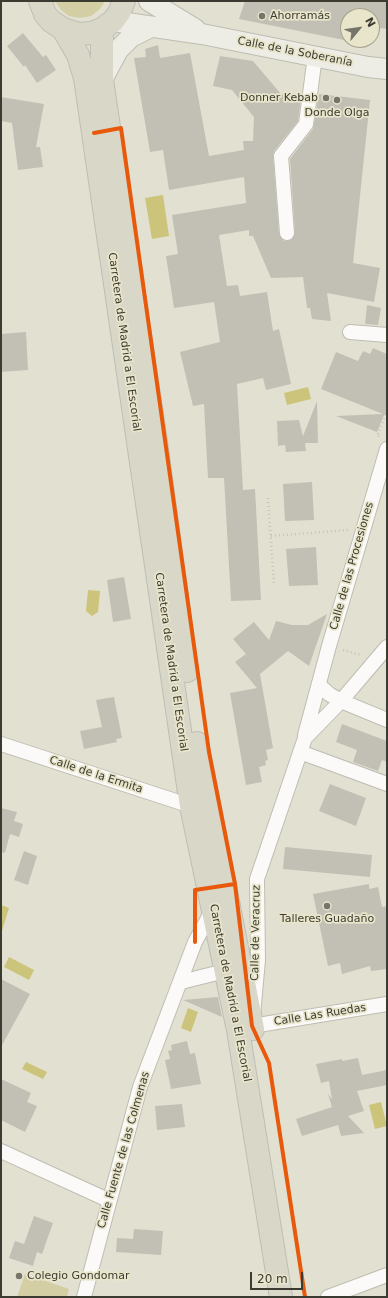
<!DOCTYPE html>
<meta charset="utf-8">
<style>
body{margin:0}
#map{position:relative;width:388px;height:1298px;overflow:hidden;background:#e2e0d1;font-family:"DejaVu Sans",sans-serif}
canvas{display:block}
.frame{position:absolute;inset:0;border:2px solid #3c3b31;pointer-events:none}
.north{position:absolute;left:340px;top:8px;width:40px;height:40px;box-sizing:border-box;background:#e8e5cb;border:1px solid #a3a18d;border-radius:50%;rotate:61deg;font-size:11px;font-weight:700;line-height:16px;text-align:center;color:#3c3b31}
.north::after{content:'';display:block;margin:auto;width:14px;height:18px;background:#767569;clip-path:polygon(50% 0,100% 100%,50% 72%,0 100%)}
.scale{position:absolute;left:250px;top:1272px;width:53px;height:18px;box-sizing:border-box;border:2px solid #3c3b31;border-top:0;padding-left:5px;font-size:12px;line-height:14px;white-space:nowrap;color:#3c3b31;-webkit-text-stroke:3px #e8e5cb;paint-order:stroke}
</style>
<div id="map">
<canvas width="388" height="1298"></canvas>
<div class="frame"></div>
<div class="north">N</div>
<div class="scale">20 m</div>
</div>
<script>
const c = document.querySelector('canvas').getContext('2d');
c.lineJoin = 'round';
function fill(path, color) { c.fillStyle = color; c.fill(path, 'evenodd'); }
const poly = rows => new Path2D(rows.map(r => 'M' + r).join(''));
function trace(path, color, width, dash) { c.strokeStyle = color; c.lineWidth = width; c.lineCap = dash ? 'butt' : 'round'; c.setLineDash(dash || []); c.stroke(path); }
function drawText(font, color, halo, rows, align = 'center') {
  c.font = font + ' "DejaVu Sans",sans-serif'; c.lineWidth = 3.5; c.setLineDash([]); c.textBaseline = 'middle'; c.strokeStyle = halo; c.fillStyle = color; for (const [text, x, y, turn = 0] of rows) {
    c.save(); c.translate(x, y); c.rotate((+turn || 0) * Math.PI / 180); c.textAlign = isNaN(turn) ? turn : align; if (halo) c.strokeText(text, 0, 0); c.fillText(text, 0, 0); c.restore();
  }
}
fill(poly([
 [55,1,105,1,100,9,91,16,80,18,69,16,61,10],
 [25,1274,69,1289,67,1297,17,1297]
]), '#d3cea4');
fill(poly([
 [163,195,169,236,152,239,145,198],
 [308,387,311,399,287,405,284,393],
 [88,590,100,591,98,612,92,616,86,611],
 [1,905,9,908,2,931,1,930],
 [9,957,34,970,29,980,4,967],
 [188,1008,198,1012,191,1032,181,1028],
 [26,1062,47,1072,43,1079,22,1069],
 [381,1102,387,1126,375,1129,369,1105]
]), '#ccc47a');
fill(poly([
 [245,1,387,1,387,29,372,27,372,16,348,16,348,40,355,40,354,42,239,19],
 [23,33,43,57,46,55,56,70,37,83,25,65,24,67,7,46],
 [158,45,160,58,190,53,209,156,244,150,243,141,253,141,254,117,232,90,213,86,220,56,253,61,281,94,301,97,298,121,274,151,273,156,279,234,284,241,291,240,295,233,290,159,313,129,319,94,370,100,353,263,380,268,374,302,327,293,331,321,312,319,310,308,307,308,303,277,271,278,253,236,249,236,249,230,219,235,227,286,238,285,240,296,267,292,273,331,279,329,291,384,266,390,263,378,237,384,243,490,255,489,261,600,231,601,224,478,208,478,204,404,193,406,180,352,220,342,214,302,174,308,166,256,178,254,172,215,246,203,244,177,169,190,163,150,150,152,134,58,146,57,145,49],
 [1,97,44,104,36,147,40,147,43,167,18,170,12,123,1,121],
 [367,305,381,308,378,325,365,324],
 [26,332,28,370,1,372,1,334],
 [373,348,387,354,387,416,384,415,377,432,336,416,383,414,321,389,336,352,358,361,363,351,370,354],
 [317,401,318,443,305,443,306,451,286,452,285,445,278,446,277,421,299,420,303,436],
 [312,482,314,520,285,521,283,484],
 [316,547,318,585,289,586,286,549],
 [124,577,131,619,113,622,107,580],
 [327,614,309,666,288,651,260,674,273,748,266,750,268,760,265,761,266,765,259,767,262,782,246,785,230,693,257,688,235,662,246,654,233,639,254,622,269,640,276,621,292,625,308,625],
 [114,697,122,738,116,739,117,742,84,749,80,731,102,727,96,700],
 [342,724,387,741,387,762,382,760,378,771,353,762,357,750,336,742],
 [330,784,366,798,356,826,319,811],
 [1,808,17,812,14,821,23,824,19,837,10,834,5,853,1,852],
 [285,847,372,855,370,877,283,869],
 [24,851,37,856,28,885,14,880],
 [369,884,369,889,378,887,382,907,387,906,387,969,371,971,370,966,342,974,340,963,328,966,313,894],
 [1,979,30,994,1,1047],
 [218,997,222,1017,183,1000],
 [187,1041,190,1054,195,1053,201,1084,171,1089,165,1060,170,1059,168,1051,172,1050,171,1045],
 [358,1058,362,1075,387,1070,387,1085,357,1091,364,1111,348,1116,364,1133,341,1136,338,1125,302,1136,296,1119,332,1107,328,1094,332,1099,329,1081,321,1083,316,1064,342,1059,342,1061],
 [1,1079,31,1093,27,1102,37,1106,25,1132,1,1120],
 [182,1104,185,1127,157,1130,155,1106],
 [34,1216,53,1223,42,1254,37,1252,33,1266,9,1258,15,1241,24,1244],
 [134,1229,163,1231,161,1255,116,1252,117,1238,133,1239]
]), '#c2c0b4');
const minor = poly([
 [287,233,281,156,306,124,315,56],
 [350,332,387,335],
 [387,647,341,701,305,738,257,879,258,960,252,1026,387,1004],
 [319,685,329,694,341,701,387,720],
 [305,735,329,646,387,449],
 [1,744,191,806],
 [300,752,387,784],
 [181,982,225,971],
 [1,1151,108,1200],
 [84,1297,140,1087,195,942,213,909],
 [328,1297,387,1275]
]);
const secondary = poly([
 [149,1,195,29],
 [113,21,202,34,368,67,387,69],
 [102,80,118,50,131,37,151,27]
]);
const trunk = poly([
 [40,1,45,14,51,21,63,29,79,34,91,33,102,29,113,21,119,13,124,1],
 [63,29,78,55,85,78,191,806,238,1030,281,1297],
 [102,29,102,80,156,442,187,671],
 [197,743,253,1029]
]);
trace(minor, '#bebdb2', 16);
trace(secondary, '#bebdb2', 22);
trace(trunk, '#bfbeb6', 24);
trace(poly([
 [379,436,377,436,385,416],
 [268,498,274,584],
 [271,536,348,530],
 [343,650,361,655]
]), '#c5c4bf', 2.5, [1, 3]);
trace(minor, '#fbfaf8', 14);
trace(secondary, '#edede6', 20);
trace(trunk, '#d8d7c8', 22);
trace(poly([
 [94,133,121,128,209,752,235,884],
 [195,942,195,890,235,884,252,1026,269,1063,305,1297]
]), '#e8590c', 4);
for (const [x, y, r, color] of [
 [262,16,4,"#767569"],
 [326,98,4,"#767569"],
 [337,100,4,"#767569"],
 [327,906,4,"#767569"],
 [19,1276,4,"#767569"]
]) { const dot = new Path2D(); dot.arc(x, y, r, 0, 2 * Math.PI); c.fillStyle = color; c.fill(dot); trace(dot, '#e8e5cb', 1.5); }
drawText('11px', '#3c3b31', '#e8e5cb', [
 ["Ahorramás",270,16],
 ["Donner Kebab",318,98,"right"],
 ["Donde Olga",337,113,"center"],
 ["Talleres Guadaño",327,919,"center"],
 ["Colegio Gondomar",27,1276]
], 'left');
drawText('11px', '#3c3b31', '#e8e5cb', [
 ["Calle de la Soberanía",295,52,11],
 ["Carretera de Madrid a El Escorial",124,342,82],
 ["Calle de las Procesiones",352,566,-74],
 ["Carretera de Madrid a El Escorial",171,662,82],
 ["Calle de la Ermita",96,775,18],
 ["Calle de Veracruz",256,933,-89],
 ["Carretera de Madrid a El Escorial",230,993,79],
 ["Calle Las Ruedas",320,1015,-9],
 ["Calle Fuente de las Colmenas",124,1150,-74]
]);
</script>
